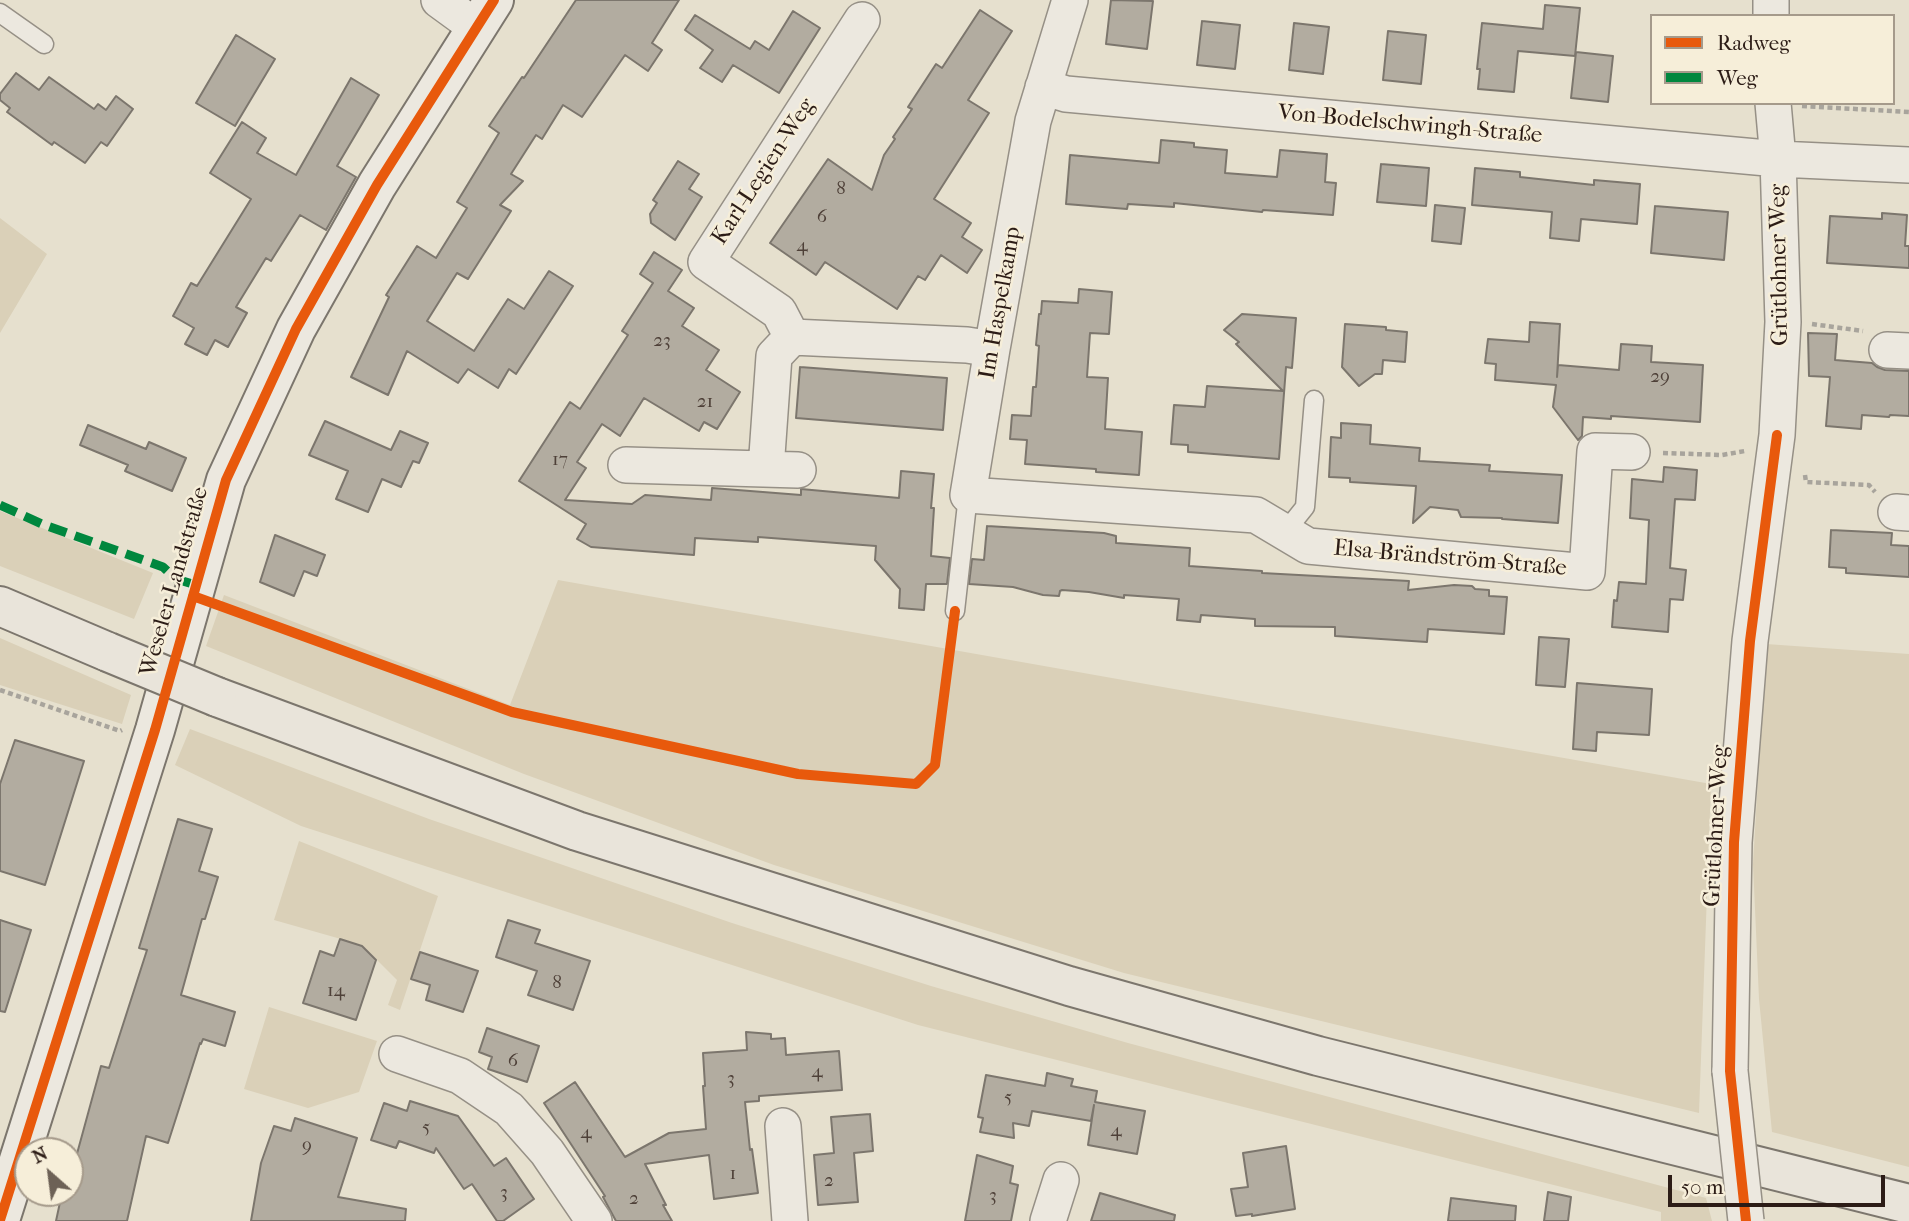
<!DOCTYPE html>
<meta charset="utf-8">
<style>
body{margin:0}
#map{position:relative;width:1909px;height:1221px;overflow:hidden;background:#e6e0ce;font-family:"IM FELL French Canon",serif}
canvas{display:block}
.legend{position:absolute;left:1650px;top:14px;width:245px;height:91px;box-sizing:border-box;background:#f6eed9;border:2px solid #a59a8b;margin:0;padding:9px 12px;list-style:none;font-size:21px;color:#2c1c16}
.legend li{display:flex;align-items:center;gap:14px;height:35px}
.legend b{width:35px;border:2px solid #a59a8b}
.north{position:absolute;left:14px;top:1137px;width:70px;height:70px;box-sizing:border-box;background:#f6eed9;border:2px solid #a59a8b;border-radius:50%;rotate:332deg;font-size:19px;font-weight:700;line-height:28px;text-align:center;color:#2c1c16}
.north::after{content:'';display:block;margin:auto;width:24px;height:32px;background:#6d6156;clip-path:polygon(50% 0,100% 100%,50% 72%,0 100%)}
.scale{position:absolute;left:1668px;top:1175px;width:217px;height:32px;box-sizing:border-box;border:4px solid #2c1c16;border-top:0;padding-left:9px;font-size:21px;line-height:24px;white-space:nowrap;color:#2c1c16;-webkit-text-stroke:5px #f6eed9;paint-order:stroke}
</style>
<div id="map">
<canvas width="1909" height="1221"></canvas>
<ul class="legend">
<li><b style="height:9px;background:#e8590c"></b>Radweg</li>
<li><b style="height:9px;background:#00873e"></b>Weg</li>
</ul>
<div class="north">N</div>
<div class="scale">50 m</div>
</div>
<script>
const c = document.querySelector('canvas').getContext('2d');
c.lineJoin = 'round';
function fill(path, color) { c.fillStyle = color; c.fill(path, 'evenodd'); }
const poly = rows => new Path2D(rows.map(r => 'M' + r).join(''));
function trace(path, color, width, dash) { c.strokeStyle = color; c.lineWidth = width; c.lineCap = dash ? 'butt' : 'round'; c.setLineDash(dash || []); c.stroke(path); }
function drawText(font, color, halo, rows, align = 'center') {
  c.font = font + ' "IM FELL French Canon",serif'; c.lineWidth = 5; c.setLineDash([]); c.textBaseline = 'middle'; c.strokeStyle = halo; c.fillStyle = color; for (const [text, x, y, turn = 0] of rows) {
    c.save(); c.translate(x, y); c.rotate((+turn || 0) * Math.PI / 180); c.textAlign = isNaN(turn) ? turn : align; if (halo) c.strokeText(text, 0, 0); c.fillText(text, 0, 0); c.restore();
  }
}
fill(poly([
 [0,218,47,254,0,333],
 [0,511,153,573,134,619,0,566],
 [558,580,1711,784,1699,1113,1124,973,774,865,524,774,206,646,224,595,510,705],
 [0,638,131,695,122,724,0,685],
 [1766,644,1909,654,1909,1167,1772,1132,1759,999,1753,864],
 [190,729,429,819,732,923,931,986,1128,1043,1706,1198,1712,1221,1661,1221,1661,1212,918,1025,301,826,175,765],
 [299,841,438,896,400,1010,388,1005,397,980,362,945,274,920],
 [269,1007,377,1041,359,1092,308,1108,244,1089]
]), '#dad0b8');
const building = poly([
 [576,0,679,0,652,43,662,50,648,71,625,55,582,117,563,105,542,139,536,135,511,174,523,181,500,205,511,211,468,279,457,273,427,321,474,351,508,299,524,309,549,271,573,286,516,374,509,369,498,388,468,369,458,383,407,351,388,395,351,377,389,297,386,295,417,246,436,258,467,208,457,202,499,133,489,126,522,77,524,78,576,0],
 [1111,0,1153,1,1147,49,1106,44,1111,0],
 [1545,5,1580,8,1575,56,1518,51,1514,92,1478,89,1480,69,1477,69,1482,23,1543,29,1545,5],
 [980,10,1012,31,968,100,989,113,934,199,971,223,962,237,982,250,967,273,941,255,925,280,918,276,897,309,825,262,816,275,770,243,828,159,872,190,884,155,895,139,893,137,912,109,908,107,936,64,942,68,980,10],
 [793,11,820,28,779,93,733,65,722,82,700,68,713,50,685,30,695,15,750,49,755,41,769,50,793,11],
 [1202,21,1240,25,1235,69,1197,65,1202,21],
 [1294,23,1329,27,1323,74,1289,70,1294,23],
 [1388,31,1426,35,1421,84,1383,80,1388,31],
 [236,35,275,59,235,126,196,103,236,35],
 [1576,52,1613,56,1608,102,1571,98,1576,52],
 [16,73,39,90,49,77,94,109,98,104,106,110,116,96,133,109,107,146,101,142,85,163,54,142,52,145,7,112,10,108,0,100,0,94,16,73],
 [351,78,379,95,337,166,356,177,326,230,300,215,271,261,266,258,236,307,247,313,228,347,215,340,207,355,185,344,194,328,173,316,191,283,197,286,251,199,210,173,242,122,266,138,257,153,296,175,351,78],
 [1161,140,1194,143,1194,147,1227,150,1225,173,1277,177,1280,150,1327,154,1325,182,1336,183,1333,215,1263,210,1262,212,1174,203,1174,207,1128,204,1127,209,1066,204,1070,155,1159,163,1161,140],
 [678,161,699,174,689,189,702,197,675,240,651,223,650,214,657,203,653,200,678,161],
 [1381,164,1429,168,1426,206,1377,202,1381,164],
 [1475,168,1520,172,1520,177,1594,185,1594,180,1640,184,1637,224,1581,219,1579,241,1550,238,1552,212,1472,205,1475,168],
 [1435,205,1465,208,1461,244,1432,241,1435,205],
 [1655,206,1728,212,1724,260,1651,253,1655,206],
 [1882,213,1907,215,1905,246,1909,246,1909,268,1827,263,1830,216,1882,219,1882,213],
 [654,252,682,270,668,291,694,308,682,326,719,350,706,370,740,392,717,429,704,422,699,431,644,398,620,436,602,424,577,462,586,468,565,500,632,504,645,495,711,500,712,488,801,495,801,489,899,498,901,471,934,474,931,508,934,508,931,556,950,558,947,584,926,584,924,610,899,608,900,589,875,560,876,546,758,537,758,542,695,538,694,555,591,547,577,539,586,524,519,481,570,402,580,409,628,335,622,331,653,283,640,274,654,252],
 [1079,289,1112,292,1109,334,1090,333,1087,377,1108,378,1105,429,1142,432,1139,475,1096,472,1096,469,1025,464,1027,440,1010,439,1012,415,1031,416,1033,387,1036,387,1039,346,1036,345,1039,314,1041,314,1042,301,1078,303,1079,289],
 [1242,314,1296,318,1292,368,1286,367,1279,459,1188,452,1188,445,1171,444,1174,405,1205,407,1207,386,1283,391,1236,344,1239,342,1224,330,1242,314],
 [1530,322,1560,324,1557,377,1558,365,1619,370,1621,344,1652,346,1651,362,1703,365,1700,422,1611,416,1611,419,1583,417,1582,436,1578,440,1553,407,1556,385,1495,380,1496,364,1485,363,1488,339,1529,342,1530,322],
 [1345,324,1386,327,1386,330,1407,332,1405,362,1383,360,1382,374,1375,374,1359,386,1342,367,1345,324],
 [1808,333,1837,334,1835,360,1872,363,1877,367,1885,370,1909,371,1909,416,1890,415,1889,417,1862,415,1861,429,1826,426,1830,377,1809,376,1808,333],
 [800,367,947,378,943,430,796,418,800,367],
 [325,421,391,450,400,431,428,443,419,463,413,461,401,487,382,479,368,512,336,499,348,471,309,455,325,421],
 [1341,423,1371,425,1370,444,1420,448,1419,461,1490,465,1489,471,1562,475,1558,523,1502,519,1502,518,1461,517,1458,510,1430,507,1413,523,1416,486,1350,482,1350,478,1329,477,1331,437,1341,438,1341,423],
 [88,425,146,449,149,442,186,458,172,491,125,471,128,465,80,445,88,425],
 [1664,467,1697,470,1695,500,1675,499,1670,568,1686,570,1683,600,1670,599,1668,632,1612,627,1614,600,1617,601,1619,582,1646,584,1649,520,1630,518,1632,479,1663,482,1664,467],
 [987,526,1104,533,1116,536,1116,543,1190,548,1189,566,1262,571,1262,573,1409,581,1408,590,1454,585,1472,586,1475,589,1489,590,1489,596,1507,597,1504,634,1428,629,1427,642,1335,636,1335,627,1255,626,1255,619,1201,615,1200,622,1177,620,1179,599,1124,595,1124,598,1089,592,1062,590,1060,591,1059,596,1043,595,1013,587,969,584,972,559,984,560,987,526],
 [1831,530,1892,533,1891,545,1909,546,1909,577,1846,573,1846,568,1829,567,1831,530],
 [275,535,325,555,317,576,304,571,294,596,260,582,275,535],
 [1539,637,1569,639,1565,687,1536,685,1539,637],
 [1577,683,1652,689,1649,735,1597,732,1596,751,1573,749,1577,683],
 [15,740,84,761,45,885,0,871,0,784,15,740],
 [178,819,212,829,199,871,218,877,205,919,202,919,181,995,235,1012,225,1046,203,1039,201,1044,200,1043,168,1143,146,1136,127,1221,56,1221,62,1193,70,1193,70,1160,75,1161,101,1066,109,1068,147,950,139,948,178,819],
 [0,920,31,930,5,1012,0,1011,0,920],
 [508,920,540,930,535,943,590,961,573,1010,528,995,537,971,496,957,508,920],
 [340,939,362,946,376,960,356,1020,303,1003,320,951,334,956,340,939],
 [420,952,478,971,463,1012,426,1000,430,985,411,979,420,952],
 [487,1028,539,1046,527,1082,488,1069,492,1057,479,1052,487,1028],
 [746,1032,771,1034,771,1039,785,1038,786,1055,839,1051,842,1090,759,1096,759,1101,745,1102,750,1150,752,1149,758,1193,714,1199,709,1155,645,1164,666,1205,663,1205,672,1221,616,1221,603,1197,605,1196,544,1103,575,1082,625,1157,669,1133,706,1129,703,1086,705,1086,703,1053,747,1050,746,1032],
 [1047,1073,1073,1079,1071,1086,1097,1091,1095,1102,1145,1111,1137,1154,1088,1145,1094,1105,1091,1121,1032,1111,1029,1126,1013,1123,1014,1138,980,1132,983,1118,978,1117,986,1075,1045,1086,1047,1073],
 [410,1101,458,1116,494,1166,506,1158,534,1199,503,1221,497,1221,472,1184,464,1189,436,1148,434,1153,399,1141,396,1148,371,1140,384,1103,407,1111,410,1101],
 [870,1114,873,1151,854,1153,858,1202,818,1205,814,1155,834,1153,831,1117,870,1114],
 [295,1118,357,1138,338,1197,406,1209,405,1221,251,1221,261,1163,274,1126,291,1131,295,1118],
 [1286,1146,1295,1209,1252,1216,1252,1214,1236,1216,1231,1189,1248,1187,1243,1153,1286,1146],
 [977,1155,1013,1166,1010,1183,1018,1185,1011,1221,965,1221,977,1155],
 [1548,1192,1571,1197,1568,1221,1544,1221,1548,1192],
 [1100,1193,1175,1215,1174,1221,1091,1221,1100,1193],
 [1451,1198,1516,1206,1515,1221,1448,1221,1451,1198]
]);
fill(building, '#b2aca0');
trace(building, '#7c766d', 2);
const lane = poly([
 [0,13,44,44],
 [1285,532,1305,507,1314,400],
 [955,611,968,495]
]);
const street = poly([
 [439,0,476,27],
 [1070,0,1033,121,992,349,968,495,1256,515,1308,546,1587,572,1595,451,1632,452],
 [1771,0,1771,16],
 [862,20,706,262,779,312,792,337,967,345,992,349],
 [1043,87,1066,94,1778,159,1909,165],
 [1887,350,1909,351],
 [626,465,798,470],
 [766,469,774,356,792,337],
 [1896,512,1909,513],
 [397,1054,460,1076,509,1109,547,1152,594,1221],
 [1730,1071,1734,842,1750,641,1777,435,1783,322,1778,159,1773,103],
 [783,1126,790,1221],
 [1048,1221,1061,1180]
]);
const secondary = poly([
 [0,1220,155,730,226,480,296,329,377,185,494,0]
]);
const primary = poly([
 [0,606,108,652],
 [217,697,577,831,1069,986,1318,1056,1909,1204]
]);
trace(lane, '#969086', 21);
trace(street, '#969086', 38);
trace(secondary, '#7c766d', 42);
trace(primary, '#7c766d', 42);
trace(poly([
 [1802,106,1909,112],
 [1812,324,1863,331],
 [1663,453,1722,455,1745,451],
 [1805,475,1806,482,1869,485,1875,492],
 [0,690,120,731,122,730]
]), '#a8a49c', 4.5, [5, 3.5]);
trace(lane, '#ece8df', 18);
trace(street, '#ece8df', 35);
trace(secondary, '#ece8df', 38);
trace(primary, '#e9e4da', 38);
const streetBridge = poly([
 [1730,1071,1746,1221]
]);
const primaryBridge = poly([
 [108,652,217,697]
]);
trace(streetBridge, '#969086', 38, []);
trace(primaryBridge, '#7c766d', 42, []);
trace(streetBridge, '#ece8df', 35);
trace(primaryBridge, '#e9e4da', 38);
trace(poly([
 [0,505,42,524,163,567,176,579,196,585]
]), '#00873e', 9, [18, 9]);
trace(poly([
 [193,596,512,712,798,774,916,784,935,765,955,611],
 [0,1220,155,730,226,480,296,329,377,185,494,0],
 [1746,1221,1730,1071,1734,842,1750,641,1777,435]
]), '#e8590c', 10);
drawText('19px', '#4e4038', null, [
 ["8",841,189],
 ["6",822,217],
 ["4",802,246],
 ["23",662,341],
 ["29",1660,377],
 ["21",705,402],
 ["17",560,460],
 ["8",557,983],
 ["14",336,991],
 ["6",513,1061],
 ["4",817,1072],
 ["3",731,1079],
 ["5",1008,1098],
 ["5",426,1128],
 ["4",1116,1131],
 ["4",586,1133],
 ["9",307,1146],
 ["1",733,1174],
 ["2",829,1181],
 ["3",504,1193],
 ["3",993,1196],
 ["2",634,1199]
]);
drawText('23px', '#2c1c16', '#f6eed9', [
 ["Von-Bodelschwingh-Straße",1410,125,5],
 ["Karl-Legien-Weg",764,172,-57],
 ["Grütlohner Weg",1780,265,-91],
 ["Im Haspelkamp",1001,303,-80],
 ["Elsa-Brändström-Straße",1450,559,5],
 ["Weseler Landstraße",175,582,-74],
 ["Grütlohner Weg",1717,826,-87]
]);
</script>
